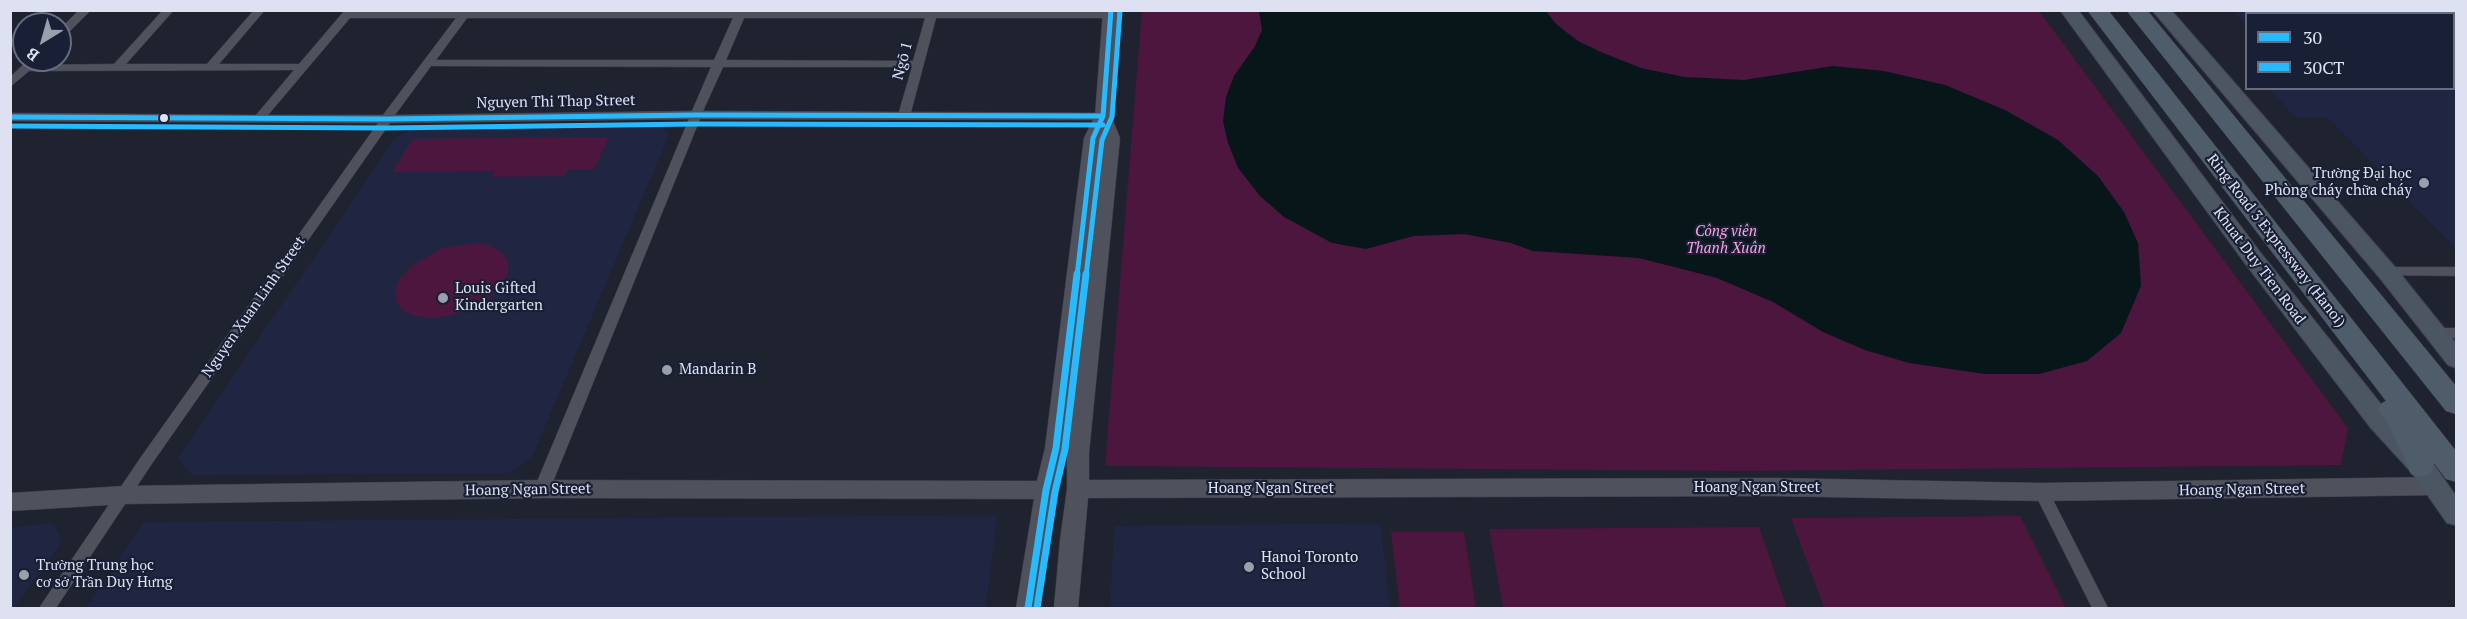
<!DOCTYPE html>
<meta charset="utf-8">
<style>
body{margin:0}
#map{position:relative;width:2467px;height:619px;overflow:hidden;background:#1f222f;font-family:"PT Serif",serif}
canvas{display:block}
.frame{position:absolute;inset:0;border:12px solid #dde1f1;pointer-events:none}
.legend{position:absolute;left:2245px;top:12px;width:210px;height:78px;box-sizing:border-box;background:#191f35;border:2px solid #676d80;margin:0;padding:8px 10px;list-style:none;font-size:18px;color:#dde1f1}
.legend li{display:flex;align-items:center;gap:12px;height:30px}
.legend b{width:30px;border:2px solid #676d80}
.north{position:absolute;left:12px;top:12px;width:60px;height:60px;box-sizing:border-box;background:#191f35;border:2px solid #676d80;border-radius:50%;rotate:217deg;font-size:16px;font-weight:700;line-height:24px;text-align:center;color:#dde1f1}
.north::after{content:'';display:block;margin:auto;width:21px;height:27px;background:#9a9ead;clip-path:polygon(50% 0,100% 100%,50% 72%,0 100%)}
</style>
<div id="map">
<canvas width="2467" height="619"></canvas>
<div class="frame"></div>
<ul class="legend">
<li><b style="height:8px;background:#27baff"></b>30</li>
<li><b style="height:8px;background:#27baff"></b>30CT</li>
</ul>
<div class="north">B</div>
</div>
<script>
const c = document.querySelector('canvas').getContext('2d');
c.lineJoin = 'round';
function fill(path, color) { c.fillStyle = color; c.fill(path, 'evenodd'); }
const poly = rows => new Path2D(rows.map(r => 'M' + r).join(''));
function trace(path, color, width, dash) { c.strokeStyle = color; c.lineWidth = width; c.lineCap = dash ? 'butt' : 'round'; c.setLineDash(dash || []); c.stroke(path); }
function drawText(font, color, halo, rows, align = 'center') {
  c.font = font + ' "PT Serif",serif'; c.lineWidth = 4.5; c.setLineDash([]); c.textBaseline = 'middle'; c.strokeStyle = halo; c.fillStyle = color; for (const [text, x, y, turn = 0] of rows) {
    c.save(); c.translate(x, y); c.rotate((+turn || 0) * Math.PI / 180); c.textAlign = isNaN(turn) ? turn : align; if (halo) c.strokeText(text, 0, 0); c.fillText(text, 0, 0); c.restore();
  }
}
fill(poly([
 [2235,11,2456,11,2456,249,2327,117,2295,117,2270,89,2454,88,2454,14,2246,14,2246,24],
 [662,126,669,135,532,457,509,473,192,475,177,459,395,138,409,130],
 [997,515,986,608,85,608,144,522],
 [54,523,62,541,14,608,11,608,11,527],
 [1380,523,1390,608,1110,608,1114,526]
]), '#202641');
fill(poly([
 [1142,10,2039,11,2348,428,2341,465,1743,471,1105,466],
 [609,137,594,169,568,169,564,176,492,177,495,171,392,172,413,139],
 [475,243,489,245,501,252,508,261,508,273,501,286,489,298,472,308,452,315,432,318,415,316,402,310,396,301,395,290,400,278,410,267,440,249],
 [2020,516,2066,608,1824,608,1791,518],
 [1759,527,1787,608,1503,608,1489,529],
 [1391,532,1464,532,1476,608,1400,608]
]), '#4c163e');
fill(poly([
 [1259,11,1546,11,1556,24,1578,41,1601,52,1641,68,1684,77,1744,80,1833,66,1884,71,1945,85,2005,110,2058,140,2098,176,2124,212,2138,243,2141,286,2121,333,2087,361,2039,374,1985,374,1909,363,1865,350,1823,332,1773,302,1717,278,1639,258,1533,251,1511,243,1464,234,1414,236,1366,249,1332,243,1284,217,1260,196,1238,168,1228,143,1223,121,1226,97,1234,76,1255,46,1262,30]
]), '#061619');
const street = poly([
 [79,10,91,10,64,37,60,38,60,29,79,10],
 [163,10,174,10,126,64,207,64,254,10,265,10,219,64,299,64,345,10,938,10,1110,12,1115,15,1110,18,936,18,911,112,1107,113,1109,116,1107,119,1103,120,700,119,550,489,547,493,542,495,537,493,534,489,689,119,390,123,151,465,56,608,39,608,141,457,378,123,10,121,10,113,256,115,294,70,29,71,10,87,10,77,28,60,38,60,36,65,114,64,163,10],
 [350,18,456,18,383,115,268,115,350,18],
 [467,18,733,18,714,60,436,60,467,18],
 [744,18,925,18,913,61,726,60,744,18],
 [431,66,711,67,692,111,395,115,431,66],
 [723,67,912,67,899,112,703,111,723,67],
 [2387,267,2456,267,2456,276,2382,275,2380,272,2382,269,2387,267],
 [2436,328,2456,328,2456,338,2431,337,2429,333,2431,329,2436,328],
 [2042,486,2047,488,2108,608,2092,608,2034,492,2037,488,2042,486]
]);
const secondary = poly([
 [1103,10,1119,10,1111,116,1120,138,1089,453,1089,480,1773,478,2042,483,2435,477,2443,480,2446,486,2443,492,2435,495,2042,501,1773,496,1088,498,1078,608,1054,608,1060,540,1067,489,1067,453,1102,137,1067,448,1057,490,1040,608,1016,608,1034,499,542,498,124,504,10,511,10,493,124,486,542,480,1037,481,1045,448,1084,138,1095,116,1103,10]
]);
const primary = poly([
 [2060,10,2078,10,2260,252,2388,413,2430,459,2456,496,2456,525,2447,523,2412,473,2370,427,2244,262,2060,10],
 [2152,10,2171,10,2395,267,2456,343,2456,368,2448,365,2379,277,2152,10]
]);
const highway = poly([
 [2087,10,2108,10,2456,451,2456,482,2446,479,2434,463,2431,474,2421,477,2411,474,2390,427,2378,410,2382,403,2386,401,2087,10],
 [2126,10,2147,10,2456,386,2456,414,2446,411,2126,10]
]);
trace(street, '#3d3f4b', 1);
trace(secondary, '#3d3f4b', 1);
trace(primary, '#3d3f4b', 2);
trace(highway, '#3d3f4b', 1);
fill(street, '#4f525c');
fill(secondary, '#4f525c');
fill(primary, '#4b5662');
fill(highway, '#4f5d6a');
trace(poly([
 [10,117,386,119,696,115,1103,116],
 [1077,276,1093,138,1103,116,1111,10]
]), '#27baff', 5);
trace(poly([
 [1028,608,1046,490,1056,448,1077,274]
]), '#27baff', 7);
trace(poly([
 [10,126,386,128,696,124,1103,125],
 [1086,276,1102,140,1112,117,1120,11]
]), '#27baff', 5);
trace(poly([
 [1037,608,1055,492,1065,449,1086,274]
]), '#27baff', 7);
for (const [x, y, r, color] of [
 [164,118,5,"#dde1f1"],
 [2424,183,6,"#9a9ead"],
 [443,298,6,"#9a9ead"],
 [667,370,6,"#9a9ead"],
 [1249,567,6,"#9a9ead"],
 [24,575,6,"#9a9ead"]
]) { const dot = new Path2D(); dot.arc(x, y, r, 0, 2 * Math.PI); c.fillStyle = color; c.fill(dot); trace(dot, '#191f35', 2); }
drawText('15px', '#dde1f1', '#191f35', [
 ["Ngõ 1",903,61,-75],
 ["Nguyen Thi Thap Street",556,102,-1],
 ["Ring Road 3 Expressway (Hanoi)",2276,241,52],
 ["Khuat Duy Tien Road",2259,266,53],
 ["Nguyen Xuan Linh Street",254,307,-55],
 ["Hoang Ngan Street",1757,488],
 ["Hoang Ngan Street",1271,489],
 ["Hoang Ngan Street",528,490,-1],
 ["Hoang Ngan Street",2242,490,-1]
]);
drawText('15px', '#dde1f1', '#191f35', [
 ["Trường Đại học",2412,174,"right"],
 ["Phòng cháy chữa cháy",2412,191,"right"],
 ["Louis Gifted",455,289],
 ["Kindergarten",455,306],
 ["Mandarin B",679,370],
 ["Hanoi Toronto",1261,558],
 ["School",1261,575],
 ["Trường Trung học",36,566],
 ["cơ sở Trần Duy Hưng",36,583]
], 'left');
drawText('italic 15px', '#faa3d9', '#191f35', [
 ["Công viên",1726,232],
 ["Thanh Xuân",1726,249]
]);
</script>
